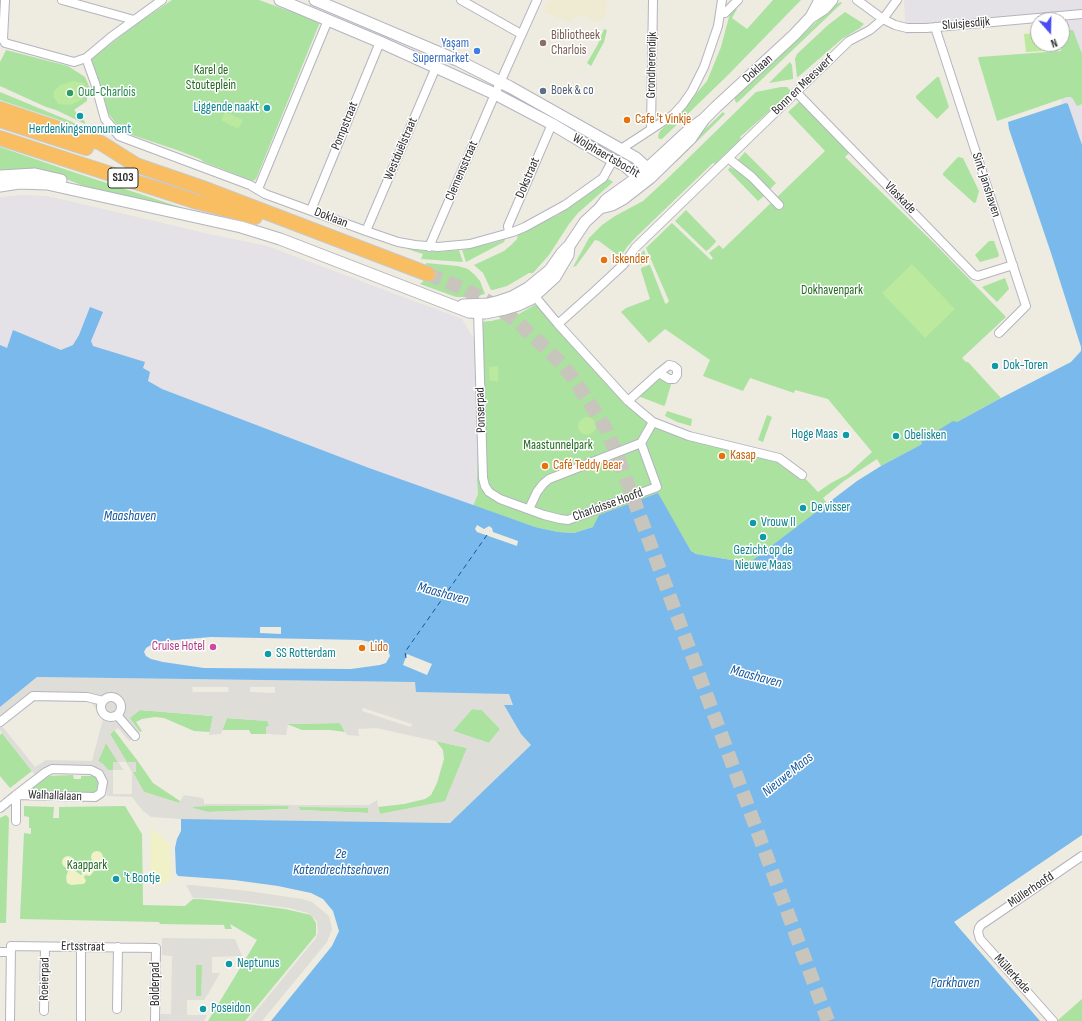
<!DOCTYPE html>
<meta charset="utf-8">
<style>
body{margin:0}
#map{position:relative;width:1082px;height:1021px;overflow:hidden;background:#eeebe1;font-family:"Sofia Sans Condensed",sans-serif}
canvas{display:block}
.north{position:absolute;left:1030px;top:12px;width:40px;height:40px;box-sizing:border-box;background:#fff;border:1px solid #ababab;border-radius:50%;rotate:160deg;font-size:11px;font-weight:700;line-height:16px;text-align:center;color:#2e2e2e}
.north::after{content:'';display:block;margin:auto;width:14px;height:18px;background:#494bf4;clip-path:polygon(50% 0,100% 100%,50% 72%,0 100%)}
</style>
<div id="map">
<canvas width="1082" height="1021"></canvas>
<div class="north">N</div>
</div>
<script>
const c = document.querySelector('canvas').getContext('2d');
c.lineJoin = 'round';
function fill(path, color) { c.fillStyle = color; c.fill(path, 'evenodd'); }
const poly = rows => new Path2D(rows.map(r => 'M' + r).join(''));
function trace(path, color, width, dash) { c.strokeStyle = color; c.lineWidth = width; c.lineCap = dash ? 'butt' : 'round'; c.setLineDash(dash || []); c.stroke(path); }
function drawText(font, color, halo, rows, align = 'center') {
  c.font = font + ' "Sofia Sans Condensed",sans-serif'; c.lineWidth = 3; c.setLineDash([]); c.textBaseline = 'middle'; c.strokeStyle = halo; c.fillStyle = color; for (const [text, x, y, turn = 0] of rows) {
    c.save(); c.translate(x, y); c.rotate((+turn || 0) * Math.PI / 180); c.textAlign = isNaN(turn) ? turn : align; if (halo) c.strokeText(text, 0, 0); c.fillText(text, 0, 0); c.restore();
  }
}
fill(poly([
 [904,0,1082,0,1082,193,1061,122,1062,20,1038,20,1038,22,906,34],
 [23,195,46,196,65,200,209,234,267,246,462,319,474,339,478,435,477,480,478,494,473,506,158,401,0,357,0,197]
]), '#e4e1e7');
fill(poly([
 [549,0,607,0,607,10,605,16,596,22,592,21,588,17,580,16,574,18,569,22,543,12]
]), '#efead2');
fill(poly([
 [172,0,259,0,320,22,256,179,253,181,204,162,200,159,177,150,126,133,120,129,108,113,97,74,90,60,131,28,130,26,147,15,148,16],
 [773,0,801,0,729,74,662,139,659,139,658,136,660,131,677,116,707,81,721,47,730,13,734,8,737,9,732,18,747,29],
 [841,2,842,3,737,103,735,101,735,96,766,66,778,58,829,10,836,4],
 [845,12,864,24,860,28,842,39,798,77,797,77,795,59,797,54,828,25],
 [604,29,607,30,604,42,591,66,587,63,598,44],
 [1073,30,1082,54,1082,104,1077,106,1073,99,1071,97,1067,97,997,121,978,58,979,57,1061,51,1062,31],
 [6,50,68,66,85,77,92,93,87,98,87,101,74,110,85,122,85,124,56,110,46,107,0,86,0,62],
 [790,62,792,65,793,76,793,79,769,83],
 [937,77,939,77,949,107,937,119,916,98,916,96],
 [781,87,787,87,790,90,790,93,740,137,741,139,715,164,713,163,636,237,627,247,621,256,619,256,599,241,595,240,576,266,573,267,589,238,602,225,615,216,643,201,668,178,756,92],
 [0,92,70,121,86,129,0,100],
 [799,102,805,107,850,152,845,157,936,245,1006,317,962,358,966,362,968,362,1001,398,957,422,953,422,921,441,922,444,881,466,877,459,844,481,823,498,828,504,749,563,696,554,691,551,658,494,596,523,593,527,574,533,558,532,535,527,473,506,478,494,477,480,478,435,474,339,478,322,491,321,517,315,540,302,653,422,768,454,802,475,818,492,831,483,848,474,872,452,828,399,795,390,794,393,750,378,743,391,703,376,710,360,665,329,649,343,621,312,626,308,650,299,641,270,641,268,649,265,650,265,665,303,666,304,669,301,646,248,672,223,711,260,713,258,709,253,719,245,723,249,825,151,788,112],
 [723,112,725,114,677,161,675,162,674,159,675,158],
 [0,147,70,171,192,211,86,187,64,178,39,172,19,169,0,170],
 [745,152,776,183,770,189,737,161],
 [958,157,963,158,979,191,976,202,974,203,943,175,943,173],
 [730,167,745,176,765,194,764,196,758,201,728,170],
 [607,178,613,182,578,213,569,224,549,255,533,273,529,273,507,286,493,290,491,290,483,273,474,265,504,251,510,246,517,239,518,233,558,215],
 [686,210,716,241,715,243,708,250,706,251,675,221],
 [503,237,506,237,504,242,466,262,462,250,493,243,503,240],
 [989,241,994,241,999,255,998,257,980,262,975,255],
 [407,249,438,252,459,250,463,262,421,259,423,254],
 [644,250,648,262,639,265,636,259],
 [426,263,458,266,468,269,475,275,480,281,485,294,474,297,456,297,420,284,427,278],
 [1005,278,1009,289,997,302,982,287],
 [658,377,672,381,665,405,664,406,638,396],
 [667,411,692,419,691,426,677,422,665,416],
 [767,415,772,417,763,442,758,440],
 [472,709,482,710,500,729,489,743,453,731],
 [140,710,213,716,210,732,194,731,164,718,155,717,142,719,136,722,142,731,140,732,129,718],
 [227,718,268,721,269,726,266,727,266,734,251,734,249,730,222,730],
 [340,723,345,732,330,730,302,730,287,724],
 [114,730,137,760,153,783,180,801,179,803,144,792,110,734],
 [2,733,32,771,10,788,0,776,0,735],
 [436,741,467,748,445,802,380,814,378,807,404,804,425,799,431,795,437,783,444,759,443,750],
 [106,743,123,770,108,770,103,764,98,761],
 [73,775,74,779,81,779,81,776,97,776,100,781,98,789,91,794,31,792,30,791,31,788,47,776],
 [203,798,204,804,288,805,289,808,288,809,208,812,192,808,193,807],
 [298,805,300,807,368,807,369,813,300,810],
 [24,806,54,807,53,818,59,818,59,807,125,806,142,834,143,905,185,906,193,899,199,899,247,904,285,909,311,915,316,923,316,935,245,1021,208,1021,257,940,230,924,232,929,225,929,224,925,160,924,159,922,20,919,24,833,31,834,31,828,29,828,29,817,24,816],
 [6,815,9,818,6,923,0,923,0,818],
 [196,965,202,965,202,996,196,996],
 [1082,999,1082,1021,1057,1021]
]), '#abe2a0');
fill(poly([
 [151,828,170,844,171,881,158,886,150,875],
 '91 857a6 6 0 1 1 12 0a6 6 0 1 1-12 0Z',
 '62 862a6 6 0 1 1 12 0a6 6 0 1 1-12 0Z',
 [87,863,91,864,95,870,90,876,85,875,84,878,86,880,85,883,83,884,71,885,67,883,66,877,68,871,70,870,74,870,81,875,82,874,81,870,81,867]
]), '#f0f1c6');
fill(poly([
 [1038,33,1038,44,1060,44,1060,50,1026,52,1024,34],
 [73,81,84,83,87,90,86,94,81,100,75,103,68,105,58,104,53,96,54,91,60,85],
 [225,112,243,120,238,129,221,120],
 [912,264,955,309,925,338,882,293],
 [498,366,498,381,490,381,489,367],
 '578 426a9 9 0 1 1 18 0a9 9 0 1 1-18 0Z'
]), '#bbe99d');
fill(poly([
 [37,677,416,682,416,692,509,693,514,705,504,705,521,734,531,745,450,823,181,819,151,817,143,811,132,797,107,796,107,784,105,776,102,771,94,766,50,766,35,775,0,730,0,707],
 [192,687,228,687,229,692,193,692],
 [250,687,275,687,275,693,250,692],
 [35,701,91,702,103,719,92,761,46,760,35,767,2,726],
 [363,708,412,724,412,725,410,727,362,711],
 [472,709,482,710,500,729,489,743,453,731],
 [140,710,213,716,209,735,221,734,227,718,267,721,269,726,266,727,266,734,286,735,288,724,340,723,347,735,359,736,358,729,376,728,467,748,445,801,380,814,377,800,369,805,299,805,300,807,368,808,368,813,300,810,298,805,204,804,203,798,184,795,179,803,144,792,133,772,136,772,136,762,127,762,110,734,118,728,129,741,140,732,130,718],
 [106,743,118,762,113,762,113,770,108,770,103,764,98,761],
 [118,762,127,762,132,772,132,794,113,794,113,770,123,770],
 [208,806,288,806,289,808,288,809,208,812,193,808,193,807],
 [186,885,192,885,248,891,302,899,312,902,329,916,332,929,327,942,262,1021,248,1021,316,938,318,932,317,921,308,913,289,908,222,899,193,898],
 [162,938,235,939,242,956,212,957,212,973,220,973,208,994,204,1000,187,1000,187,1015,207,1015,204,1021,158,1021,161,1014,171,1014,172,956,162,955],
 [196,965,202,965,201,996,196,996]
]), '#deddd8');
fill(poly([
 [1066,103,1068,104,1082,145,1082,835,954,922,1040,1021,271,1021,332,946,339,931,333,911,323,899,311,893,278,886,234,880,178,876,176,873,175,848,177,839,181,831,181,819,450,823,531,745,521,734,504,705,513,705,509,694,416,692,415,682,37,677,0,707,0,345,7,348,13,330,61,350,73,345,79,335,90,307,103,312,91,341,93,346,145,362,143,368,150,372,148,381,162,389,369,468,535,527,558,532,574,533,593,527,599,515,658,493,691,551,696,554,749,563,857,481,881,466,922,444,921,441,953,421,957,422,1001,398,1071,362,1081,351,1081,347,1051,253,1009,129,1008,122],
 [211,637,361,640,384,645,388,649,390,656,386,663,380,665,351,669,204,668,163,662,151,659,146,656,144,652,146,648,151,645,164,641]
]), '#79b9eb');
fill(poly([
 [477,525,484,529,489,526,492,528,493,532,518,541,517,546,477,532,475,529],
 [260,627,281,627,281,634,260,633],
 [407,654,432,664,427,675,403,665]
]), '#eeebe1');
trace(poly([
 [406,658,405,652,487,535]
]), '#13559c', 1, [5, 4]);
trace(poly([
 [428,274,464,289,491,303,515,320,534,337,561,363,573,378,596,413,606,429,619,460,828,1021]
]), '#c8c5bd', 14, [14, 7]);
const street = poly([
 [5,0,3,39,5,43,74,62,86,58,111,37,162,0],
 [62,0,134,20],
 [461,0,521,34],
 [857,0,883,19,895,25,907,28,926,28,1082,14],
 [720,13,725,13,738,0],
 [935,27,1026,306,999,333],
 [86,58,95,83,105,119,119,136,250,185,265,194,366,231,398,242,415,245,438,247,470,244,513,232,525,227,565,205,603,178,613,160],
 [796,92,974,275,978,276,1013,265],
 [651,129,653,0],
 [621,149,673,115,683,104,692,91,704,67,718,26,722,0],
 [728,158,752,177,779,205],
 [258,189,328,20],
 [311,210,380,42],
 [366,231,436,67],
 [509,233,508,226,552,124],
 [429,247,495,94,537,0],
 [478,312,483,478,485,486,489,492,500,499,544,515,560,519,568,520,657,487,641,443],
 [558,324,596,290,624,264,635,248,849,41,870,30,883,19,897,0],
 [669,365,673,366,677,369,677,375,674,379,669,379,659,373,669,365],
 [628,401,659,373],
 [653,422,689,436,779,458,802,475],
 [529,509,537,492,543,484,549,479,641,443,653,422,628,401,558,324,532,293],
 '101 707a10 10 0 1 1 20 0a10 10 0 1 1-20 0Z',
 [117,715,135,736],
 [0,722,33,696,87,697,103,701],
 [16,795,16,821],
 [0,808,16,795,46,772,52,769,91,770,99,774,103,782,101,793,95,797,16,795],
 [0,952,11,952],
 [117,1009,118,947],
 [44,1011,45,947],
 [10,1021,11,946,156,948,155,1021],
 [81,1021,81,947],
 [1053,1021,980,939,978,932,979,928,981,925,1082,856]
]);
const secondary = poly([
 [280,0,380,42,495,94,552,124,607,157,624,165,638,177,650,178],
 [315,0,459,61,510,87,636,158,648,169,650,178],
 [811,17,820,0],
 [0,176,35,174,61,180],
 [0,186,19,183,47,184,241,227,280,239,469,312,485,313,505,309,518,305,531,299,555,277,568,255,569,246],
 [600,208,612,205,623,199,650,178,691,138,704,119,716,107,794,35,811,17,825,8,832,0],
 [463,305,488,304,500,301,512,297,528,288,550,270,562,253,569,246,585,222,600,208,606,200,638,177,690,129,704,119]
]);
const highway = poly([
 [0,109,101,143,136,165,200,187,428,274],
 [0,120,86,148],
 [0,138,194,201,255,217]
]);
trace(street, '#b4b4c0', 10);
trace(secondary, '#b4b4c0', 13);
trace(highway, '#c9c9c9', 16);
trace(street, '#fff', 8);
trace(secondary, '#fff', 11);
trace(highway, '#f9bd62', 14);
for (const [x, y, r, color] of [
 [543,43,4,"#8d6e63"],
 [477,51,4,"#3f7fe0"],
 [543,91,4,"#5c6f8a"],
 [70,93,4,"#2e9e5b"],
 [267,108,4,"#0f9aa8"],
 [80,116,4,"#0f9aa8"],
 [627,120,4,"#e8710a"],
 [604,260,4,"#e8710a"],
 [995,366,4,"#0f9aa8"],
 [846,435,4,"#0f9aa8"],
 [896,436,4,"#0f9aa8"],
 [722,456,4,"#e8710a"],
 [545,466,4,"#e8710a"],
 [803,508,4,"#0f9aa8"],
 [753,523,4,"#0f9aa8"],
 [763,537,4,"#0f9aa8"],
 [213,647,4,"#d1479c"],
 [362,648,4,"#e8710a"],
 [268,654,4,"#0f9aa8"],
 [116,879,4,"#0f9aa8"],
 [229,964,4,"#0f9aa8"],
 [203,1009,4,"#0f9aa8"]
]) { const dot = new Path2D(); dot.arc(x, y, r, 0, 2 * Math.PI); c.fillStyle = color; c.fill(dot); trace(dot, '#fff', 1.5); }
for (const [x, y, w] of [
 [123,178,30]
]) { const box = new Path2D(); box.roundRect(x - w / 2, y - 10, w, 20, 3); c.fillStyle = '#fff'; c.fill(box); trace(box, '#2e2e2e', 1); }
drawText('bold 12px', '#2e2e2e', null, [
 ["S103",123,178]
]);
drawText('13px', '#2e2e2e', '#fff', [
 ["Sluisjesdijk",966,24,-5],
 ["Grondherendijk",652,65,-89],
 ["Doklaan",758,69,-42],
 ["Bonn en Meeswerf",803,85,-44],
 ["Pompstraat",345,126,-68],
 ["Westduëlstraat",401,149,-67],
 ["Wolphaertsbocht",606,156,30],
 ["Clemensstraat",462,171,-67],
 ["Dokstraat",528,178,-67],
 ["Sint-Janshaven",986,185,72],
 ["Vlaskade",900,198,46],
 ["Doklaan",331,218,21],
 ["Ponserpad",481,410,-92],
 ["Charloisse Hoofd",608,505,-20],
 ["Walhallalaan",55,796,2],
 ["Müllerhoofd",1031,890,-34],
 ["Ertsstraat",83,947,1],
 ["Müllerkade",1012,974,48],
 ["Roeierpad",45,979,-89],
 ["Bolderpad",156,984,-90]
]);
drawText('13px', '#785e54', '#fff', [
 ["Bibliotheek",551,36],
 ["Charlois",551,51]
], 'left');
drawText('13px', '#366cbe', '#fff', [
 ["Yaşam",469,44],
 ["Supermarket",469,59]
], 'right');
drawText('13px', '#216a1e', '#fff', [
 ["Karel de",211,71],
 ["Stouteplein",211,86],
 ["Dokhavenpark",832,291],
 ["Maastunnelpark",558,446],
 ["Kaappark",87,866]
]);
drawText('13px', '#4e5e75', '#fff', [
 ["Boek & co",551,91]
], 'left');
drawText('13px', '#27864d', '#fff', [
 ["Oud-Charlois",78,93]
], 'left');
drawText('13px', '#0d838f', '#fff', [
 ["Liggende naakt",259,108,"right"],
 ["Herdenkingsmonument",80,130,"center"],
 ["Dok-Toren",1003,366],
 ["Hoge Maas",838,435,"right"],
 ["Obelisken",904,436],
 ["De visser",811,508],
 ["Vrouw II",761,523],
 ["Gezicht op de",763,551,"center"],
 ["Nieuwe Maas",763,566,"center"],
 ["SS Rotterdam",276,654],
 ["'t Bootje",124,879],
 ["Neptunus",237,964],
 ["Poseidon",211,1009]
], 'left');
drawText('13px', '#c56008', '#fff', [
 ["Cafe 't Vinkje",635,120],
 ["Iskender",612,260],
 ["Kasap",730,456],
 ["Café Teddy Bear",553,466],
 ["Lido",370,648]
], 'left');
drawText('13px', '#b23c85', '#fff', [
 ["Cruise Hotel",205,647]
], 'right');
drawText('italic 14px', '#13559c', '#fff', [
 ["Maashaven",130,516],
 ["Maashaven",443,594,15],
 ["Maashaven",756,677,15],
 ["Nieuwe Maas",788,775,-39],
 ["2e",341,854],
 ["Katendrechtsehaven",341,870],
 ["Parkhaven",955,983]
]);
</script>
